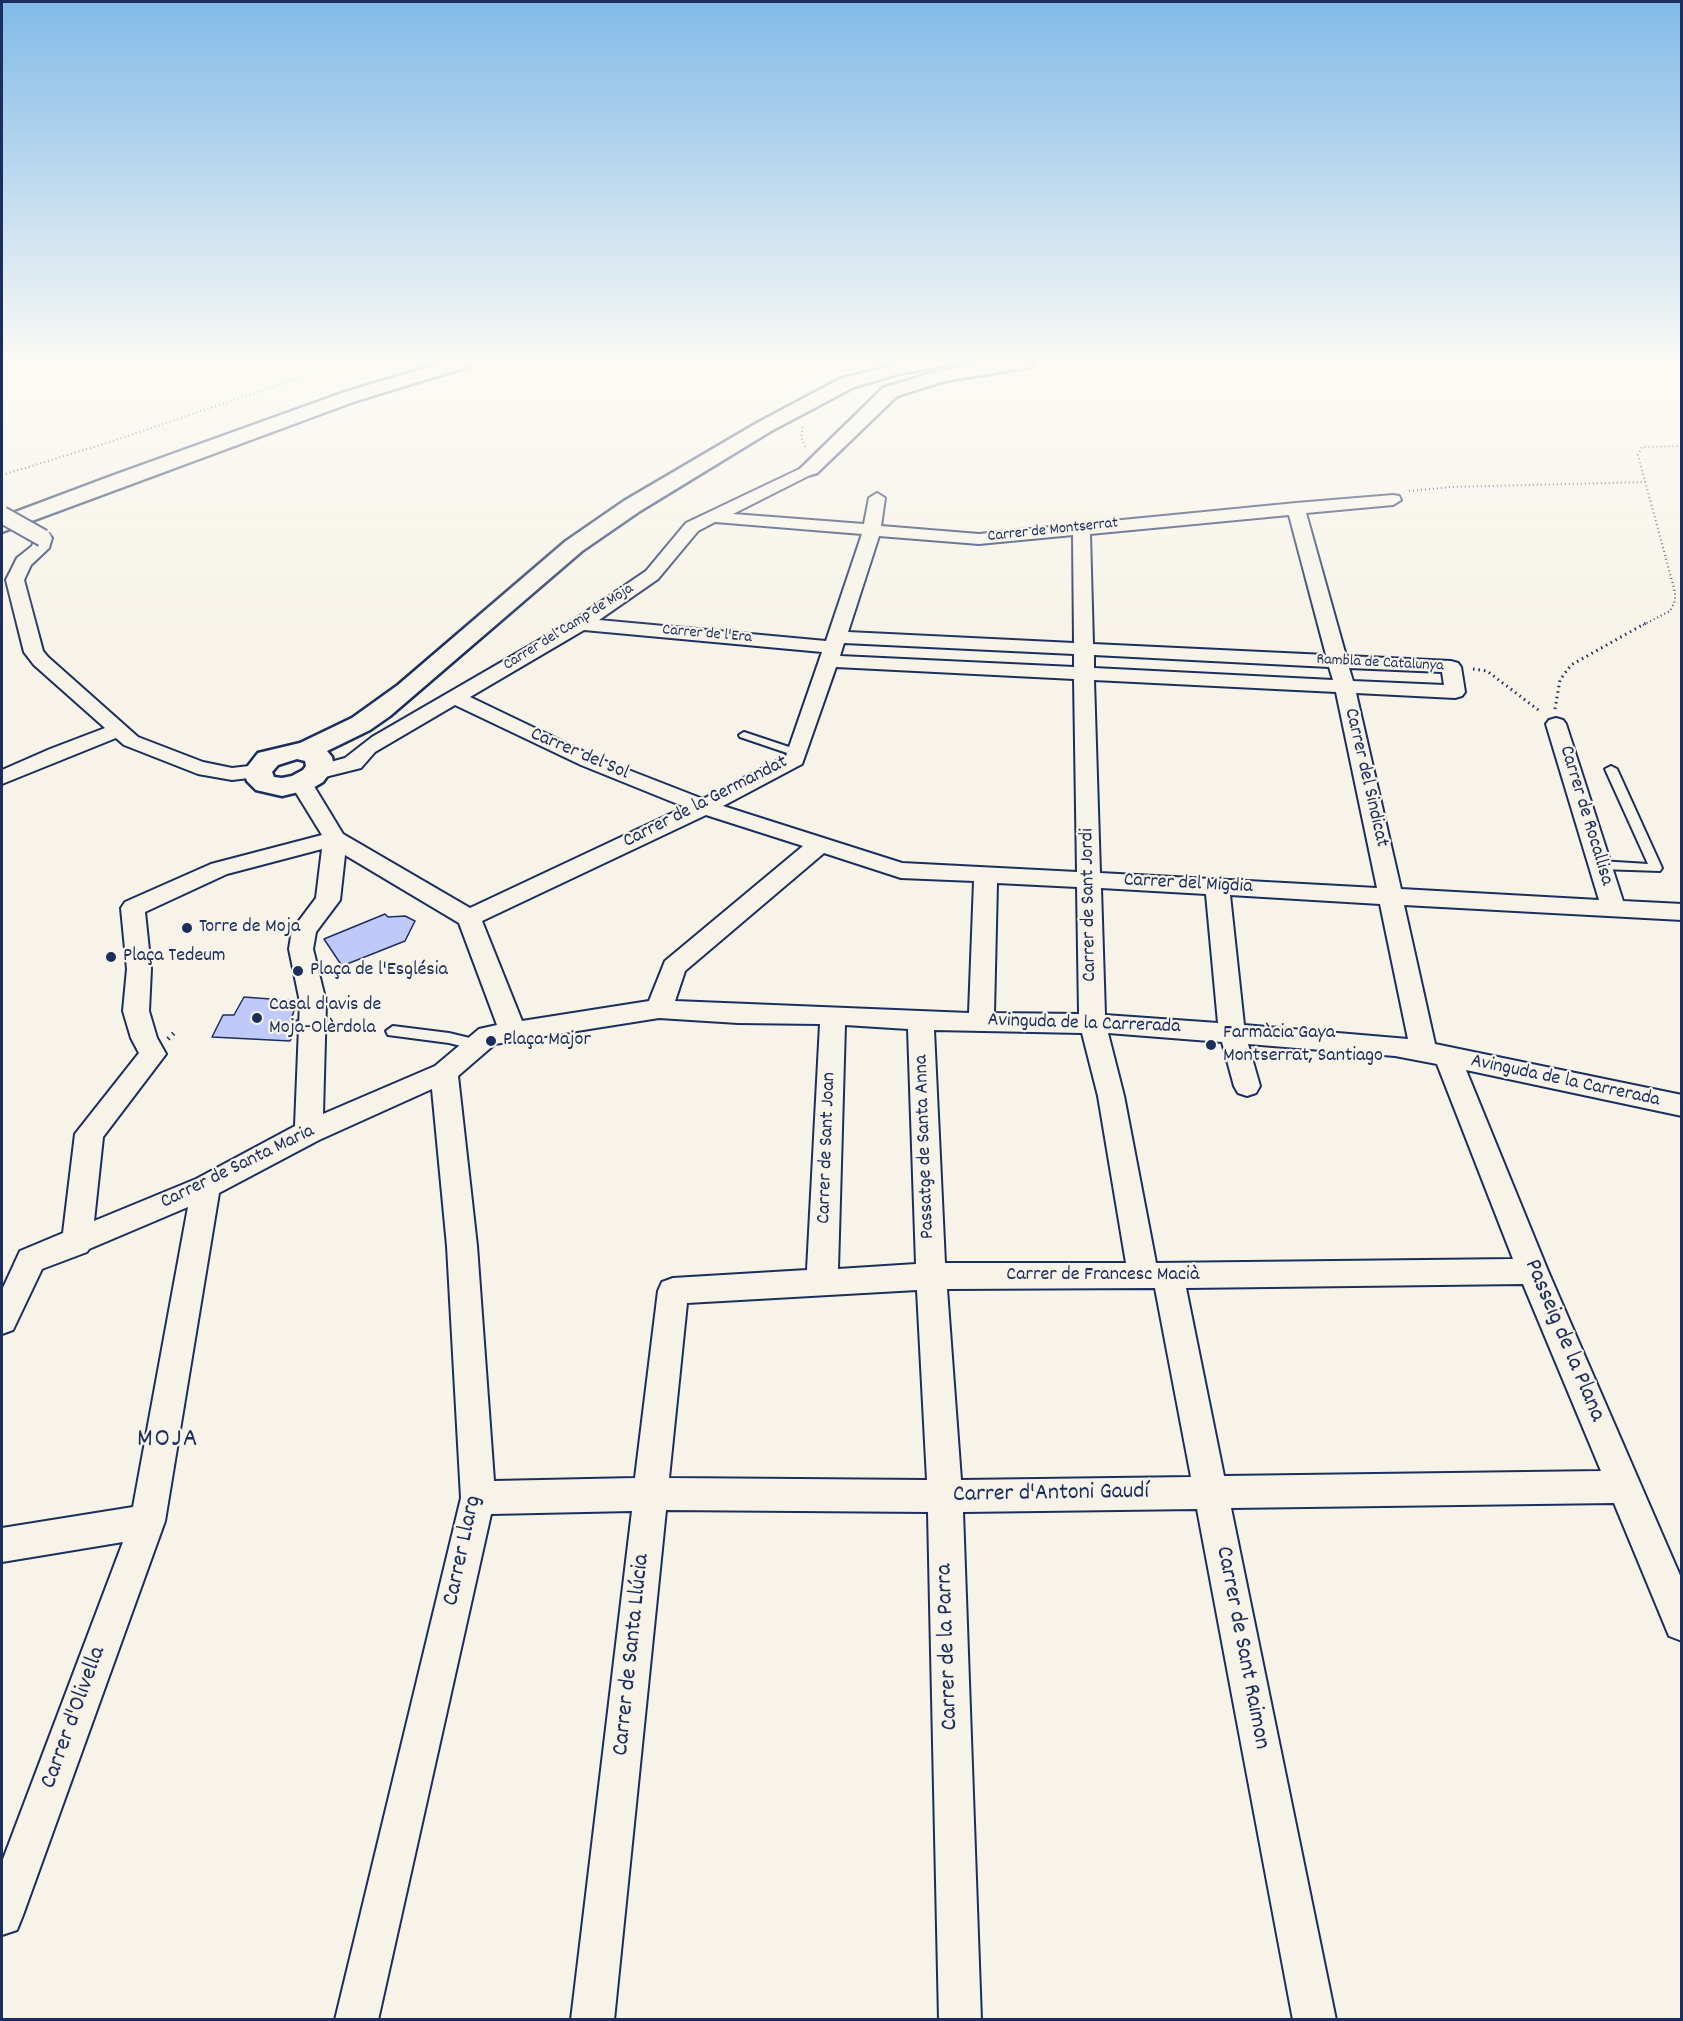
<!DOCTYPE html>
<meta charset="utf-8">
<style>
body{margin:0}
#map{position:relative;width:1683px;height:2021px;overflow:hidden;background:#f7f3e8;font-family:Dekko,sans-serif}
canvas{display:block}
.frame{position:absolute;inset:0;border:3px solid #1b2f5e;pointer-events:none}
</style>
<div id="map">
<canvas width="1683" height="2021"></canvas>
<div class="frame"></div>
</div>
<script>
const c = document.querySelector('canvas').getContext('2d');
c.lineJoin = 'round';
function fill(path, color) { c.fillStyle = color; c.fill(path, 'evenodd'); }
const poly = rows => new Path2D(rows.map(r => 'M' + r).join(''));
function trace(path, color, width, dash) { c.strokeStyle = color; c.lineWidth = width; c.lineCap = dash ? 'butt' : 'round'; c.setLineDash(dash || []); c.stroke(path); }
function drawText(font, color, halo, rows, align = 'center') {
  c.font = font + ' Dekko,sans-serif'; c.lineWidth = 4.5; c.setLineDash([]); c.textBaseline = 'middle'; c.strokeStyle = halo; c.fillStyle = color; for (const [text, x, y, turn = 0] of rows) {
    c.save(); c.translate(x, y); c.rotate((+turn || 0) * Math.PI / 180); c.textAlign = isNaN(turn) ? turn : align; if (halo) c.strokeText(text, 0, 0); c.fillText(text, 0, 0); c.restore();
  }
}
const building = poly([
 [385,914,388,917,405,916,415,921,405,941,342,966,324,939,385,914],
 [244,997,297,1001,291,1020,297,1020,297,1027,290,1041,212,1037,223,1015,234,1015,244,997]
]);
fill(building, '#bfc9fa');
trace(building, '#1b2f5e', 1.5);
const service = poly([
 [744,732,801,751,803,753,801,755,793,755,740,737,739,735,744,732],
 [1611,766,1617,769,1662,868,1660,871,1600,869,1594,865,1600,861,1648,864,1605,769,1611,766],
 [393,1026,449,1033,482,1041,484,1045,482,1049,477,1050,449,1043,388,1035,386,1031,393,1026]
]);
const minor = poly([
 [810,464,816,466,818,469,816,472,733,514,864,524,869,498,877,493,885,498,881,526,979,534,1296,503,1393,495,1399,496,1401,500,1393,505,1306,513,1346,656,1451,661,1458,663,1461,667,1465,692,1462,696,1455,698,1356,693,1401,889,1599,900,1546,724,1549,720,1556,718,1563,720,1566,724,1623,901,1682,904,1682,920,1404,905,1435,1044,1682,1095,1682,1116,1466,1070,1548,1271,1682,1580,1682,1641,1669,1636,1614,1503,1231,1508,1336,2020,1293,2020,1197,1509,963,1512,981,2020,939,2020,928,1512,666,1510,614,2020,571,2020,632,1511,491,1514,378,2020,335,2020,461,1498,447,1246,432,1089,319,1140,219,1193,165,1521,23,1915,17,1930,2,1935,2,1862,123,1542,2,1562,2,1528,133,1507,188,1207,89,1249,87,1252,42,1269,13,1330,2,1334,2,1290,20,1251,63,1233,75,1134,139,1053,131,1038,123,1011,127,969,121,908,125,902,211,864,322,835,290,783,293,778,301,776,309,778,343,834,470,908,685,807,581,765,455,705,375,752,361,768,317,779,309,778,306,773,309,768,345,758,372,737,574,620,646,571,686,523,810,464],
 [1289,515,1326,655,1093,644,1090,534,1289,515],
 [715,522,862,534,826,641,599,620,658,579,698,531,715,522],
 [1073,535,1074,643,848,632,879,536,979,544,1073,535],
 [584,630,822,652,786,756,703,799,595,757,470,697,584,630],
 [844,643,1074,654,1074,667,840,656,844,643],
 [1094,655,1329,667,1333,680,1094,668,1094,655],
 [836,667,1074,679,1077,872,902,863,723,806,802,764,836,667],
 [1349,668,1442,672,1444,685,1353,681,1349,668],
 [1094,680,1336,692,1377,888,1100,873,1094,680],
 [706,815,803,846,665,961,649,1001,522,1021,482,921,706,815],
 [322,849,316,898,292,930,289,949,300,1002,295,1126,196,1179,94,1221,103,1137,166,1054,157,1038,149,1011,151,969,145,912,227,874,322,849],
 [824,853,901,878,974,881,969,1013,675,1001,685,971,824,853],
 [345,855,459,923,497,1025,479,1029,435,1066,323,1114,326,1002,313,949,316,932,340,900,345,855],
 [997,883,1077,887,1079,1014,994,1013,997,883],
 [1101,888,1206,894,1218,1023,1105,1015,1101,888],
 [1230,895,1380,904,1408,1039,1244,1025,1230,895],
 [659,1018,738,1023,820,1024,807,1270,673,1278,662,1282,658,1291,635,1478,494,1481,477,1246,458,1076,495,1044,659,1018],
 [845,1025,908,1029,916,1264,838,1269,845,1025],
 [934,1030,1082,1033,1098,1096,1126,1263,945,1263,934,1030],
 [1108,1033,1222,1042,1234,1086,1238,1093,1247,1096,1256,1093,1260,1086,1248,1044,1395,1056,1437,1064,1513,1259,1156,1263,1124,1096,1108,1033],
 [1523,1284,1601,1471,1224,1476,1186,1288,1523,1284],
 [1155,1288,1191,1477,961,1480,947,1289,1155,1288],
 [917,1290,927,1480,669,1478,687,1303,917,1290],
 [43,533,49,534,52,538,49,548,31,565,24,580,43,651,48,657,138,737,203,762,232,768,258,765,266,766,269,771,266,776,232,780,198,774,124,745,116,738,2,784,2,770,50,749,105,728,34,665,24,652,6,580,17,558,32,546,37,534,43,533]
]);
const tertiary = poly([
 [905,362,945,362,943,366,898,374,854,387,771,431,640,511,582,551,390,716,370,730,327,751,332,757,334,767,323,782,311,789,282,796,256,790,247,781,244,771,258,753,300,743,352,718,398,685,566,541,624,501,757,423,840,379,905,362],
 [297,759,305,761,306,766,303,770,292,776,282,778,274,777,272,772,278,765,297,759],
 [993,362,1034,362,1032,366,1025,368,945,381,897,396,817,473,810,475,803,473,800,469,883,388,942,370,993,362]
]);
const motorway = poly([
 [444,362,472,362,470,366,356,401,2,532,2,517,114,475,342,393,444,362]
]);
trace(service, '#1b2f5e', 4);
trace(minor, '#1b2f5e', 4);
trace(tertiary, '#1b2f5e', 5);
trace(motorway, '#1b2f5e', 5);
trace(poly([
 [803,427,801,437,806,448],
 [2,475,107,443,346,362],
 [1409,491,1451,487,1645,482],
 [1643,625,1670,611,1675,601,1675,592,1638,455,1642,447,1682,446]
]), '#1b2f5e', 2, [1, 3]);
trace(poly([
 [1473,669,1487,671,1541,712],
 [1555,709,1560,680,1571,665,1646,623]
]), '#1b2f5e', 3, [1.5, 4]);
trace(poly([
 [168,1039,176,1031]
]), '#1b2f5e', 4.5, [1.5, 5]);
fill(service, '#f7f3e8');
fill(minor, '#f7f3e8');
fill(tertiary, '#f7f3e8');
fill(motorway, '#f7f3e8');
const minorBridge = poly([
 [2,515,43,538]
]);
trace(minorBridge, '#1b2f5e', 20, []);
trace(minorBridge, '#f7f3e8', 16);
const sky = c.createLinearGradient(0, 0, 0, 645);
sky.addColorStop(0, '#81bae8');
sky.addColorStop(0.56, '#fbfaf5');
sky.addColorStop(1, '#fbfaf500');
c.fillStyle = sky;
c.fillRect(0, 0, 1683, 645);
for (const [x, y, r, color] of [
 [187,928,6,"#1b2f5e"],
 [111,957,6,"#1b2f5e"],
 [298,971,6,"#1b2f5e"],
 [257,1018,6,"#1b2f5e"],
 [491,1041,6,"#1b2f5e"],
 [1211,1045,6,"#1b2f5e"]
]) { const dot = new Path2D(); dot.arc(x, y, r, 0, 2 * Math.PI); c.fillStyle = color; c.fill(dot); trace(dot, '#f7f3e8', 2); }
drawText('16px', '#1b2f5e', '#f7f3e8', [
 ["Carrer de Montserrat",1053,531,-6],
 ["Carrer del Camp de Moja",569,628,-32],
 ["Carrer de l'Era",707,635,5],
 ["Rambla de Catalunya",1380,664,3]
]);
drawText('20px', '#1b2f5e', '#f7f3e8', [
 ["Carrer del Sol",579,755,23],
 ["Carrer del Sindicat",1365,778,77],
 ["Carrer de la Germandat",706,803,-27],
 ["Carrer de Rocallisa",1585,816,73],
 ["Carrer del Migdia",1188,885,3],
 ["Carrer de Sant Jordi",1090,905,-91],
 ["Avinguda de la Carrerada",1084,1025,2],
 ["Avinguda de la Carrerada",1565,1082,12],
 ["Passatge de Santa Anna",926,1147,-92],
 ["Carrer de Sant Joan",828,1148,-88],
 ["Carrer de Santa Maria",238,1168,-26],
 ["Carrer de Francesc Macià",1103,1276]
]);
drawText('20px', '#1b2f5e', '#f7f3e8', [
 ["Torre de Moja",199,928],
 ["Plaça Tedeum",123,957],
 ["Plaça de l'Església",310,971],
 ["Casal d'avis de",269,1006],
 ["Moja-Olèrdola",269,1029],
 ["Farmàcia Gaya",1223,1034],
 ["Montserrat, Santiago",1223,1057],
 ["Plaça Major",503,1041]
], 'left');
drawText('24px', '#1b2f5e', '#f7f3e8', [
 ["Passeig de la Plana",1563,1341,67],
 ["Carrer d'Antoni Gaudí",1051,1495,-1],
 ["Carrer Llarg",464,1551,-78],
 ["Carrer de la Parra",949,1647,-92],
 ["Carrer de Sant Raimon",1241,1648,79],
 ["Carrer de Santa Llúcia",633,1655,-84],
 ["Carrer d'Olivella",75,1718,-70]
]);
c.letterSpacing = '1.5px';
drawText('27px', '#1b2f5e', '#f7f3e8', [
 ["MOJA",168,1441]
]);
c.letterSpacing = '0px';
</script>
